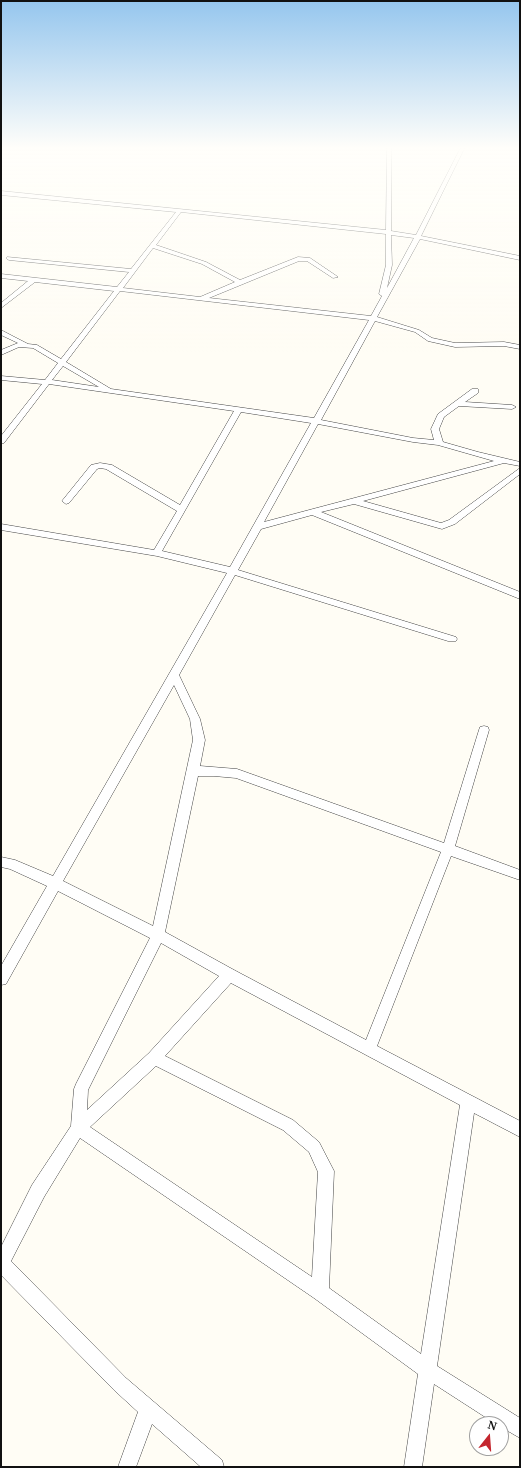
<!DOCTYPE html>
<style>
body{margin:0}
#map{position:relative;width:521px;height:1468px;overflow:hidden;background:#fffdf5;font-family:"Noto Serif",serif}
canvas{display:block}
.frame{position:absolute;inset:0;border:2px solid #111;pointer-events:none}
.north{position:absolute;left:469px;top:1416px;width:40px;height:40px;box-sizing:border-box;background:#fff;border:1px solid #a0a0a0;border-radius:50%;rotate:17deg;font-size:11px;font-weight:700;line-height:16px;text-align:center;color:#111}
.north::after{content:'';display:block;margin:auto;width:14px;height:18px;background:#c4262e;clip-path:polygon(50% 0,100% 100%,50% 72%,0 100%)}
</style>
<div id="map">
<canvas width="521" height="1468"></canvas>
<div class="frame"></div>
<div class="north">N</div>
</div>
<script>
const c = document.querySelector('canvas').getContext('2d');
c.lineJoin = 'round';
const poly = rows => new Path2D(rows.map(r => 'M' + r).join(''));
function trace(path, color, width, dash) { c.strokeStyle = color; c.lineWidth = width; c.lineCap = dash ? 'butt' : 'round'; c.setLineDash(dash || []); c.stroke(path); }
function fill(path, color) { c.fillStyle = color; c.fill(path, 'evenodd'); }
const minor = poly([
 [387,147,391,147,391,231,416,235,461,147,465,147,421,236,520,256,520,260,420,239,377,317,419,330,432,338,455,343,504,342,520,345,520,349,504,346,455,347,428,341,415,332,375,321,321,420,413,438,434,440,431,429,438,414,472,389,478,389,478,393,465,402,512,405,516,407,512,409,459,406,444,417,439,429,443,442,478,452,520,462,520,466,504,463,363,501,441,523,449,520,520,468,520,474,455,524,442,529,354,504,321,512,520,592,520,599,312,515,261,529,238,570,456,637,457,639,456,641,448,641,235,575,179,675,200,719,205,740,200,766,237,769,444,843,479,730,480,727,484,726,488,727,489,730,455,846,520,870,520,880,451,856,377,1046,520,1121,520,1137,474,1113,437,1366,520,1418,520,1438,501,1427,501,1424,496,1424,434,1384,422,1467,404,1467,418,1374,314,1298,80,1138,44,1197,11,1261,126,1378,222,1460,224,1467,201,1467,152,1424,136,1467,118,1467,138,1412,114,1390,1,1275,1,1247,32,1185,71,1126,74,1089,76,1084,150,938,58,891,6,984,1,985,1,966,47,886,10,869,1,867,1,857,15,860,53,876,227,573,157,556,1,530,1,524,154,550,177,511,106,469,100,468,97,469,69,503,66,504,62,501,91,465,100,463,112,465,180,505,234,411,49,384,4,443,1,443,1,436,42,384,1,380,1,376,45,380,58,363,33,348,19,347,1,355,1,350,18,343,1,335,1,330,28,344,37,345,61,359,114,291,35,282,1,308,1,303,28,281,1,278,1,274,117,287,129,272,9,260,7,259,7,257,131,269,176,212,1,195,1,191,386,230,387,147],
 [181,212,386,234,386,265,379,294,382,296,371,316,209,298,299,261,307,261,333,278,338,277,310,258,298,257,240,280,206,262,156,245,181,212],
 [391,235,414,238,387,288,392,265,391,235],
 [153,248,202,264,235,282,200,297,123,288,153,248],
 [120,291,369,320,314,418,111,389,66,362,120,291],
 [63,366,99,387,52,380,63,366],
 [241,412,311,423,230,567,162,551,241,412],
 [318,424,413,442,438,445,494,461,264,522,318,424],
 [174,685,190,719,193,740,153,926,63,881,174,685],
 [198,776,214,776,236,778,441,852,366,1040,234,970,165,932,198,776],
 [161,943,219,976,149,1053,87,1110,88,1090,161,943],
 [231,983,460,1105,421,1354,329,1288,334,1171,319,1142,293,1120,165,1056,231,983],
 [156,1066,283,1130,309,1152,318,1172,312,1277,90,1127,156,1066]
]);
trace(minor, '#444', 1);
fill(minor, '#fff');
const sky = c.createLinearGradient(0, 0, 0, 352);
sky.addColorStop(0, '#95c6ee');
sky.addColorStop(0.42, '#fffefa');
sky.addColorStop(1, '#fffefa00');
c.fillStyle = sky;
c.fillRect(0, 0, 521, 352);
</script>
